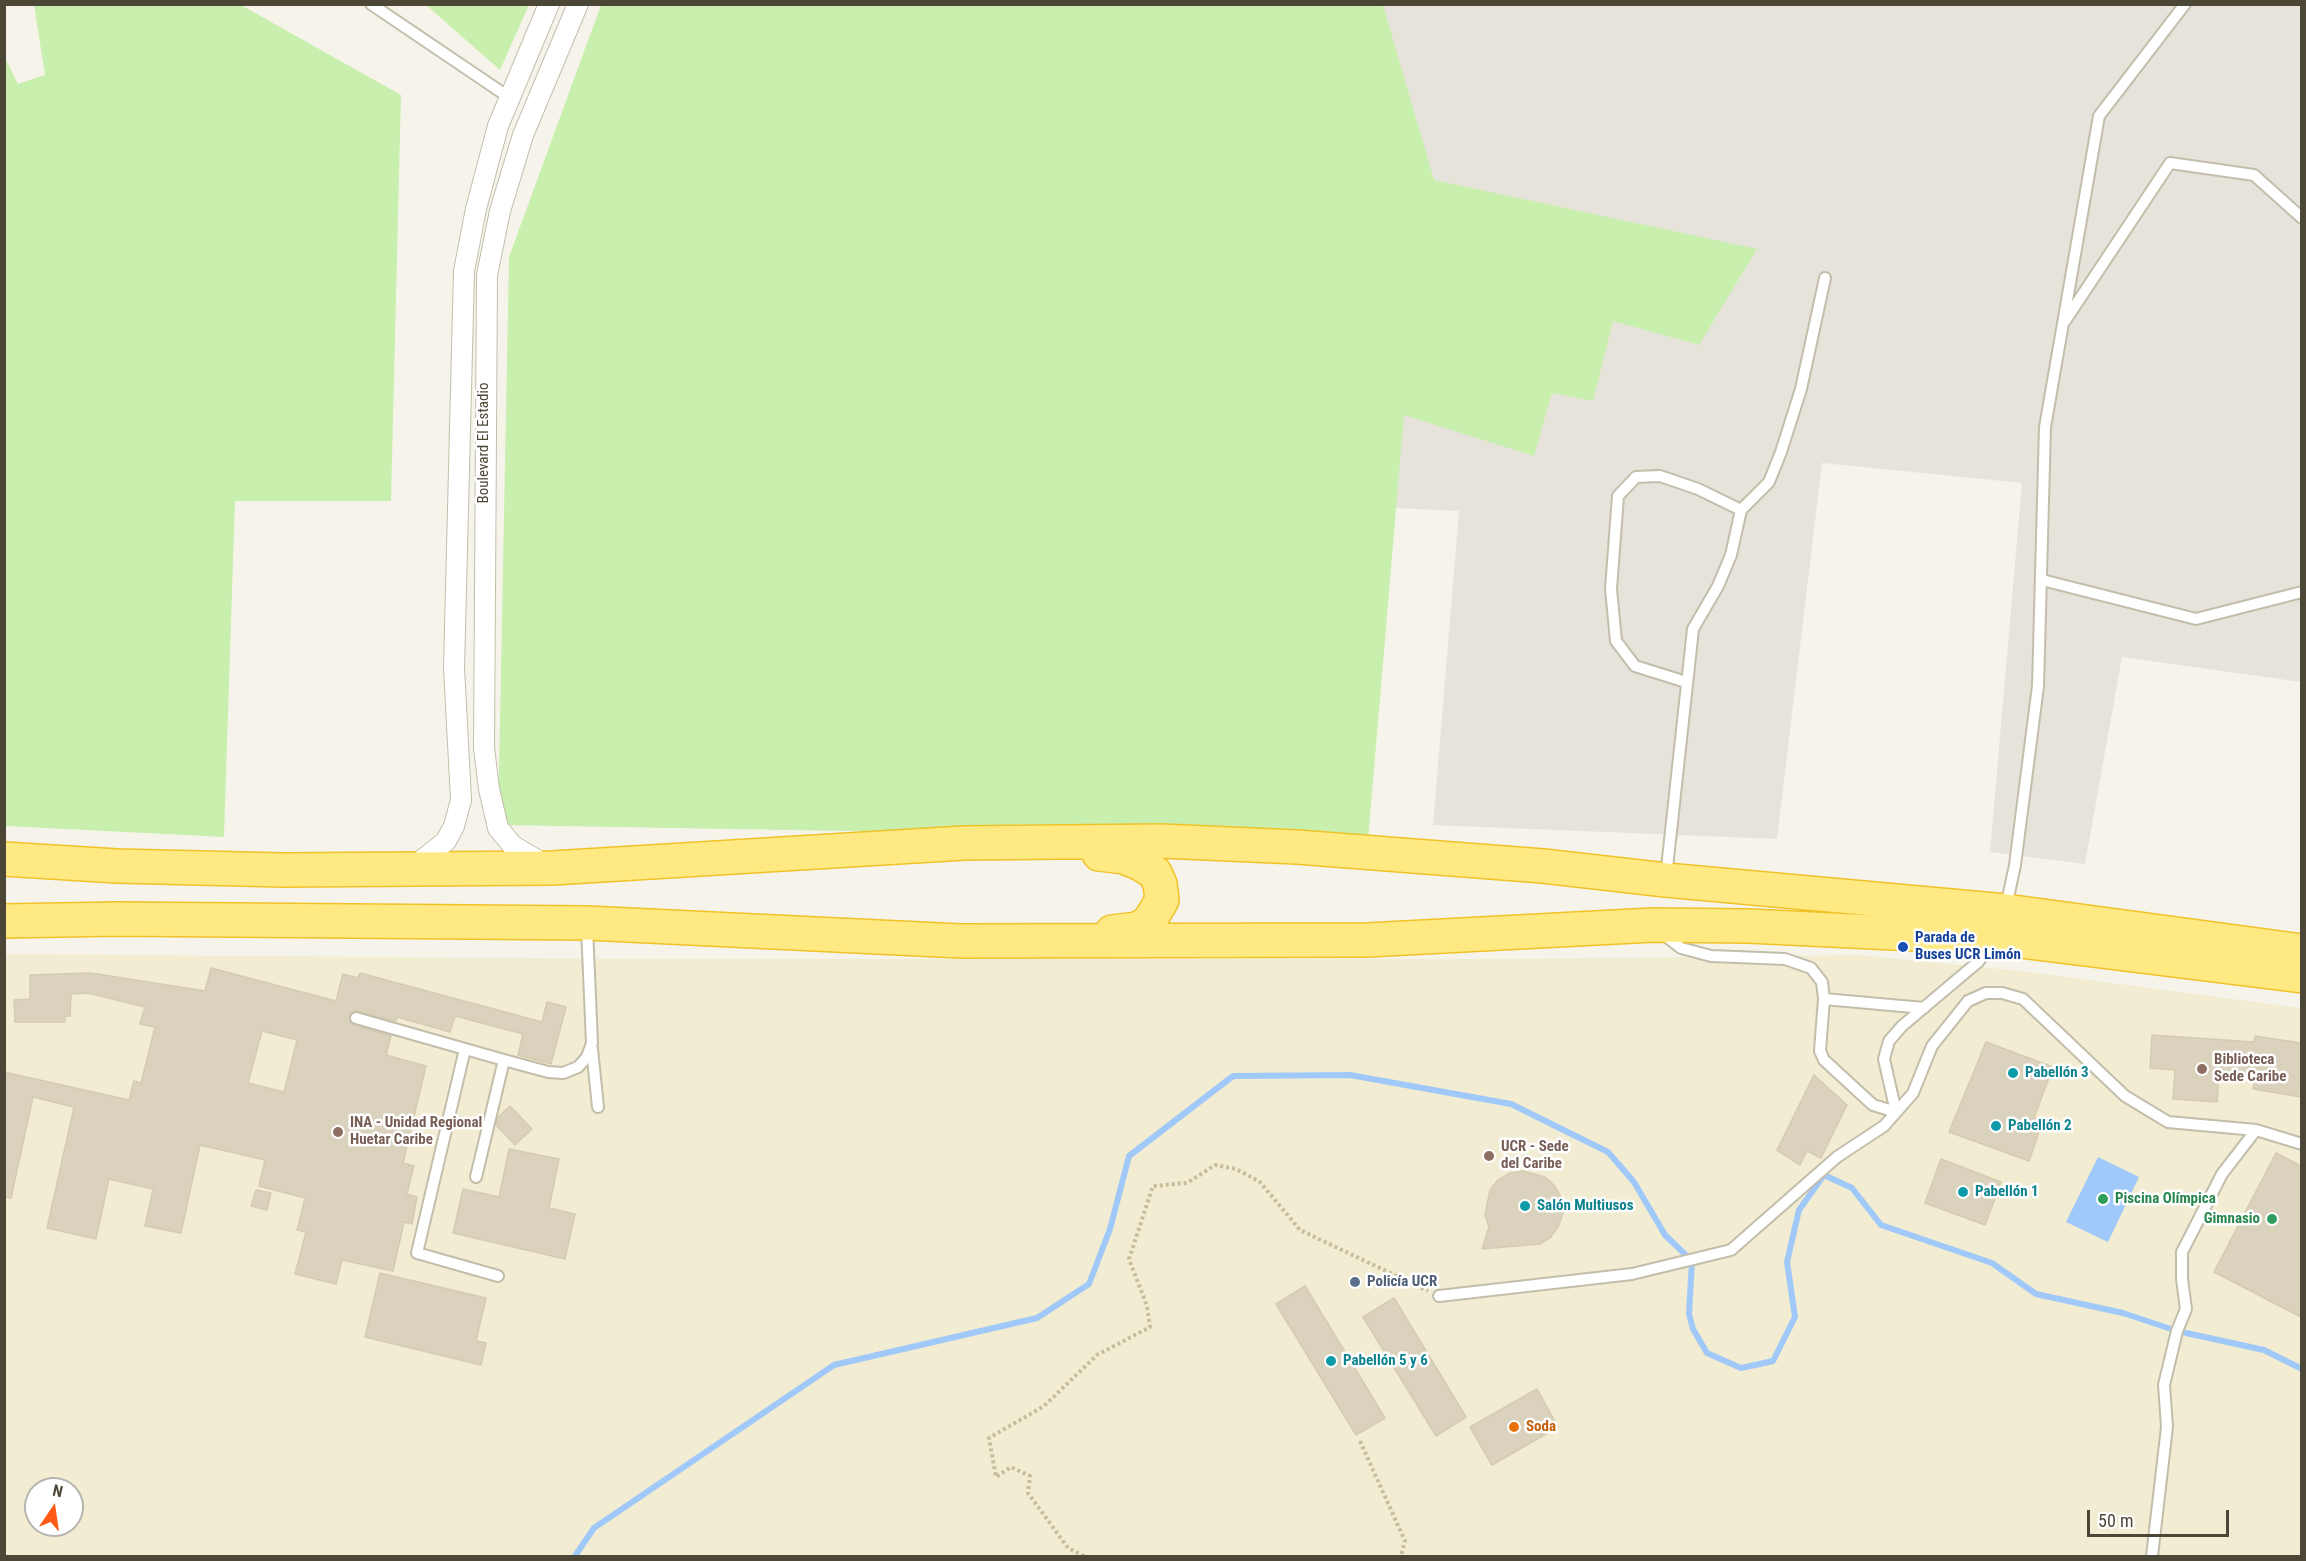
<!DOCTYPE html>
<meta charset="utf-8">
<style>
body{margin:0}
#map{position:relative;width:2306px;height:1561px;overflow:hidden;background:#f6f4ea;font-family:"Roboto Condensed",sans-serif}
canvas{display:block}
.frame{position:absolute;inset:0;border:6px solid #4c4636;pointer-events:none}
.north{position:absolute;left:24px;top:1477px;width:60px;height:60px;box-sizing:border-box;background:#fff;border:2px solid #b7b5af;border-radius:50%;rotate:13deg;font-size:16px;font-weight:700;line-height:24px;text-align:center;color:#4c4636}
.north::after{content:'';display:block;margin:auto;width:21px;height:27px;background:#ff5a18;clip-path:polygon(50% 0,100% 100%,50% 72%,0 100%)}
.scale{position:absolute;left:2087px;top:1510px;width:142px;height:27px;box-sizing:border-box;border:3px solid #4c4636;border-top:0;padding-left:8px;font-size:18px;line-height:21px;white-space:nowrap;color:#4c4636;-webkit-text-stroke:4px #fff;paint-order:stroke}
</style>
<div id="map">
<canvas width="2306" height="1561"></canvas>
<div class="frame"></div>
<div class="north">N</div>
<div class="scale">50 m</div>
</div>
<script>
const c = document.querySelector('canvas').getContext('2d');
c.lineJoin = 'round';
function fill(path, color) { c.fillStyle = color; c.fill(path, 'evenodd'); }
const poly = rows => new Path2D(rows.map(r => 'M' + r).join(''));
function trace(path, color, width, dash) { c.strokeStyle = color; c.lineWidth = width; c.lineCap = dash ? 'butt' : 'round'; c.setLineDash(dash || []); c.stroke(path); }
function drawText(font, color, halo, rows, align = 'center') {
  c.font = font + ' "Roboto Condensed",sans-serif'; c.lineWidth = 5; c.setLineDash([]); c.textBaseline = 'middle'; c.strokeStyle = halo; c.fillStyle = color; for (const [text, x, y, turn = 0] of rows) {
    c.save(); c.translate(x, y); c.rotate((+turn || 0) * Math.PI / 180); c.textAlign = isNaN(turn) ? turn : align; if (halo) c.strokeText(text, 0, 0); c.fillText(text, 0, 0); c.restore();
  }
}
fill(poly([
 [945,5,2301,5,2301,682,2122,657,2085,864,1990,852,2022,483,1822,463,1777,839,1433,825,1459,511,734,478]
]), '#e6e3db');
fill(poly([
 [5,954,632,959,1514,959,1860,955,2029,972,2301,1008,2301,1556,5,1556],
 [36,1489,72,1489,72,1525,36,1525]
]), '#f1ecd2');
fill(poly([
 [34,5,241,5,401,95,391,501,235,501,224,837,5,826,4,56,18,84,45,75],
 [426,5,529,5,500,70],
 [601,5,1383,5,1434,180,1809,260,1757,249,1699,345,1613,321,1593,401,1552,393,1534,456,1404,415,1368,840,498,825,509,257]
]), '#c9efae');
fill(poly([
 [2098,1157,2139,1177,2108,1242,2066,1222]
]), '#a0c9f9');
trace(poly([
 [575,1556,594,1528,834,1365,1037,1318,1089,1284,1110,1229,1129,1156,1233,1076,1350,1075,1511,1104,1608,1152,1634,1182,1665,1235,1692,1261,1689,1314,1693,1329,1707,1353,1741,1368,1773,1361,1795,1317,1787,1262,1799,1210,1824,1175,1852,1188,1881,1225,1992,1263,2036,1294,2123,1313,2177,1331,2264,1350,2302,1369]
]), '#a0c9f9', 6);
const building = poly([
 [211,968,336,1001,343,974,358,978,360,973,542,1022,547,1002,566,1007,551,1064,518,1055,523,1034,455,1016,450,1032,397,1017,396,1021,358,1011,350,1013,349,1019,353,1025,391,1036,386,1055,426,1066,403,1163,414,1166,407,1194,417,1197,412,1224,404,1222,393,1271,342,1260,336,1284,295,1274,306,1232,297,1230,305,1198,259,1186,265,1160,200,1145,181,1233,145,1226,153,1189,109,1179,96,1239,47,1228,74,1107,33,1097,11,1198,4,1197,4,1072,129,1100,134,1081,141,1083,155,1027,140,1024,145,1007,88,993,71,994,70,1016,65,1016,65,1022,15,1022,14,1000,30,999,30,975,91,973,205,991,211,968],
 [262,1031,297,1040,284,1092,248,1083,262,1031],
 [2152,1035,2254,1042,2255,1036,2301,1043,2301,1097,2253,1089,2255,1077,2219,1074,2217,1102,2173,1099,2175,1070,2150,1068,2152,1035],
 [1986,1042,2053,1067,2034,1118,2043,1121,2029,1161,1949,1132,1986,1042],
 [1814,1075,1847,1105,1821,1158,1807,1151,1800,1165,1777,1150,1814,1075],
 [510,1106,532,1129,515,1145,496,1125,498,1117,510,1106],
 [509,1149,559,1159,549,1208,575,1214,565,1259,453,1233,463,1189,499,1197,509,1149],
 [2276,1153,2301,1166,2301,1317,2214,1272,2276,1153],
 [1941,1159,2001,1182,1985,1225,1925,1203,1941,1159],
 [1523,1171,1545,1177,1555,1186,1562,1199,1563,1213,1559,1225,1551,1237,1540,1244,1482,1249,1489,1227,1485,1215,1490,1190,1498,1180,1510,1173,1523,1171],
 [256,1190,271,1193,267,1210,251,1206,256,1190],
 [380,1273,486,1298,476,1341,486,1343,481,1365,365,1337,380,1273],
 [1305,1286,1385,1418,1356,1435,1276,1304,1305,1286],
 [1394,1298,1466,1417,1436,1436,1363,1317,1394,1298],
 [1537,1389,1558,1427,1492,1465,1470,1427,1537,1389]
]);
fill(building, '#dad2bd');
trace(building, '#d5ccb0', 1.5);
const service = poly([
 [371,4,510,98],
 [2065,321,2170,163,2254,175,2302,218],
 [2042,580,2196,619,2302,592],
 [1686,682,1635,666,1616,641,1611,589,1618,496,1636,477,1660,476,1698,489,1741,510],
 [1666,877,1693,629,1718,586,1731,555,1741,510,1769,482,1781,452,1801,389,1825,278],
 [2006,907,2015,865,2038,686,2045,427,2099,116,2185,4],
 [1662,933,1681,948,1711,956,1785,959,1811,968,1822,982,1824,999,1820,1051,1824,1060,1873,1105,1896,1112],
 [1824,999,1924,1008],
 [356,1018,504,1060],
 [465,1049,417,1253,498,1276],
 [592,1049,598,1107],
 [1896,1112,1884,1059,1889,1041,1902,1026,1978,962,1992,943],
 [476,1177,504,1060,548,1072,563,1073,578,1067,587,1057,592,1043,587,927],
 [1439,1296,1632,1274,1731,1250,1837,1157,1884,1126,1913,1093,1932,1046,1968,1001,1986,993,2002,993,2023,999,2125,1096,2168,1122,2256,1130,2302,1144],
 [2152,1556,2167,1427,2164,1385,2177,1331,2186,1309,2182,1279,2182,1252,2222,1174,2256,1130]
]);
const minor = poly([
 [544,864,513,846,498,828,489,789,484,748,487,275,500,211,523,135,578,4],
 [412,868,446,841,454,826,461,800,454,668,464,271,476,209,498,126,549,4]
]);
const trunk = poly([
 [1099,854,1124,857,1141,864,1155,873,1160,884,1162,900,1149,922,1137,929,1112,932],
 [4,859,117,866,283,870,552,868,964,843,1161,841,1297,847,1543,866,1666,880,2006,911,2302,951],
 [4,921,117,919,587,923,961,941,1367,940,1653,925,1749,926,1996,938,2302,976]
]);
trace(service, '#c3beab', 14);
trace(minor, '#c3beab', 22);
trace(trunk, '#f0c22a', 36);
trace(poly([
 [1360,1441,1405,1541,1401,1556],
 [1084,1556,1068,1548,1028,1493,1030,1476,1011,1467,996,1477,989,1438,1044,1406,1097,1355,1150,1327,1147,1306,1129,1259,1153,1186,1187,1183,1215,1165,1236,1169,1260,1182,1300,1230,1428,1291]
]), '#c7bd9a', 4, [3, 3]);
trace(service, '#fff', 10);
trace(minor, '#fff', 20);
trace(trunk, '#ffe983', 33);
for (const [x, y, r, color] of [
 [1903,947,6,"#1a4fb4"],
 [2202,1069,6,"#8d6e63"],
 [2013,1073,6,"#0f9aa8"],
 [1996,1126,6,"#0f9aa8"],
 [338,1132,6,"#8d6e63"],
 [1489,1156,6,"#8d6e63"],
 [1963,1192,6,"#0f9aa8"],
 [2103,1199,6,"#2e9e5b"],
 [1525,1206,6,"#0f9aa8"],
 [2272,1219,6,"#2e9e5b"],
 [1355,1282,6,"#5c6f8a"],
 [1331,1361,6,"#0f9aa8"],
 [1514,1427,6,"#e8710a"]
]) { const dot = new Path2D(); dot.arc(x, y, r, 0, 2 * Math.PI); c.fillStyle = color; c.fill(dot); trace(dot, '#fff', 2); }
drawText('15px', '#4c4636', '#fff', [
 ["Boulevard El Estadio",484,443,-90]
]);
drawText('bold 15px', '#164399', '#fff', [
 ["Parada de",1915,938],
 ["Buses UCR Limón",1915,955]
], 'left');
drawText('bold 15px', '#785e54', '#fff', [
 ["Biblioteca",2214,1060],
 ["Sede Caribe",2214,1077],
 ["INA - Unidad Regional",350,1123],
 ["Huetar Caribe",350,1140],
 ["UCR - Sede",1501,1147],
 ["del Caribe",1501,1164]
], 'left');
drawText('bold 15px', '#0d838f', '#fff', [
 ["Pabellón 3",2025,1073],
 ["Pabellón 2",2008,1126],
 ["Pabellón 1",1975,1192],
 ["Salón Multiusos",1537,1206],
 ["Pabellón 5 y 6",1343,1361]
], 'left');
drawText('bold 15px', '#27864d', '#fff', [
 ["Piscina Olímpica",2115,1199],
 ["Gimnasio",2260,1219,"right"]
], 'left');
drawText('bold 15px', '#4e5e75', '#fff', [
 ["Policía UCR",1367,1282]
], 'left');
drawText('bold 15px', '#c56008', '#fff', [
 ["Soda",1526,1427]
], 'left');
</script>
